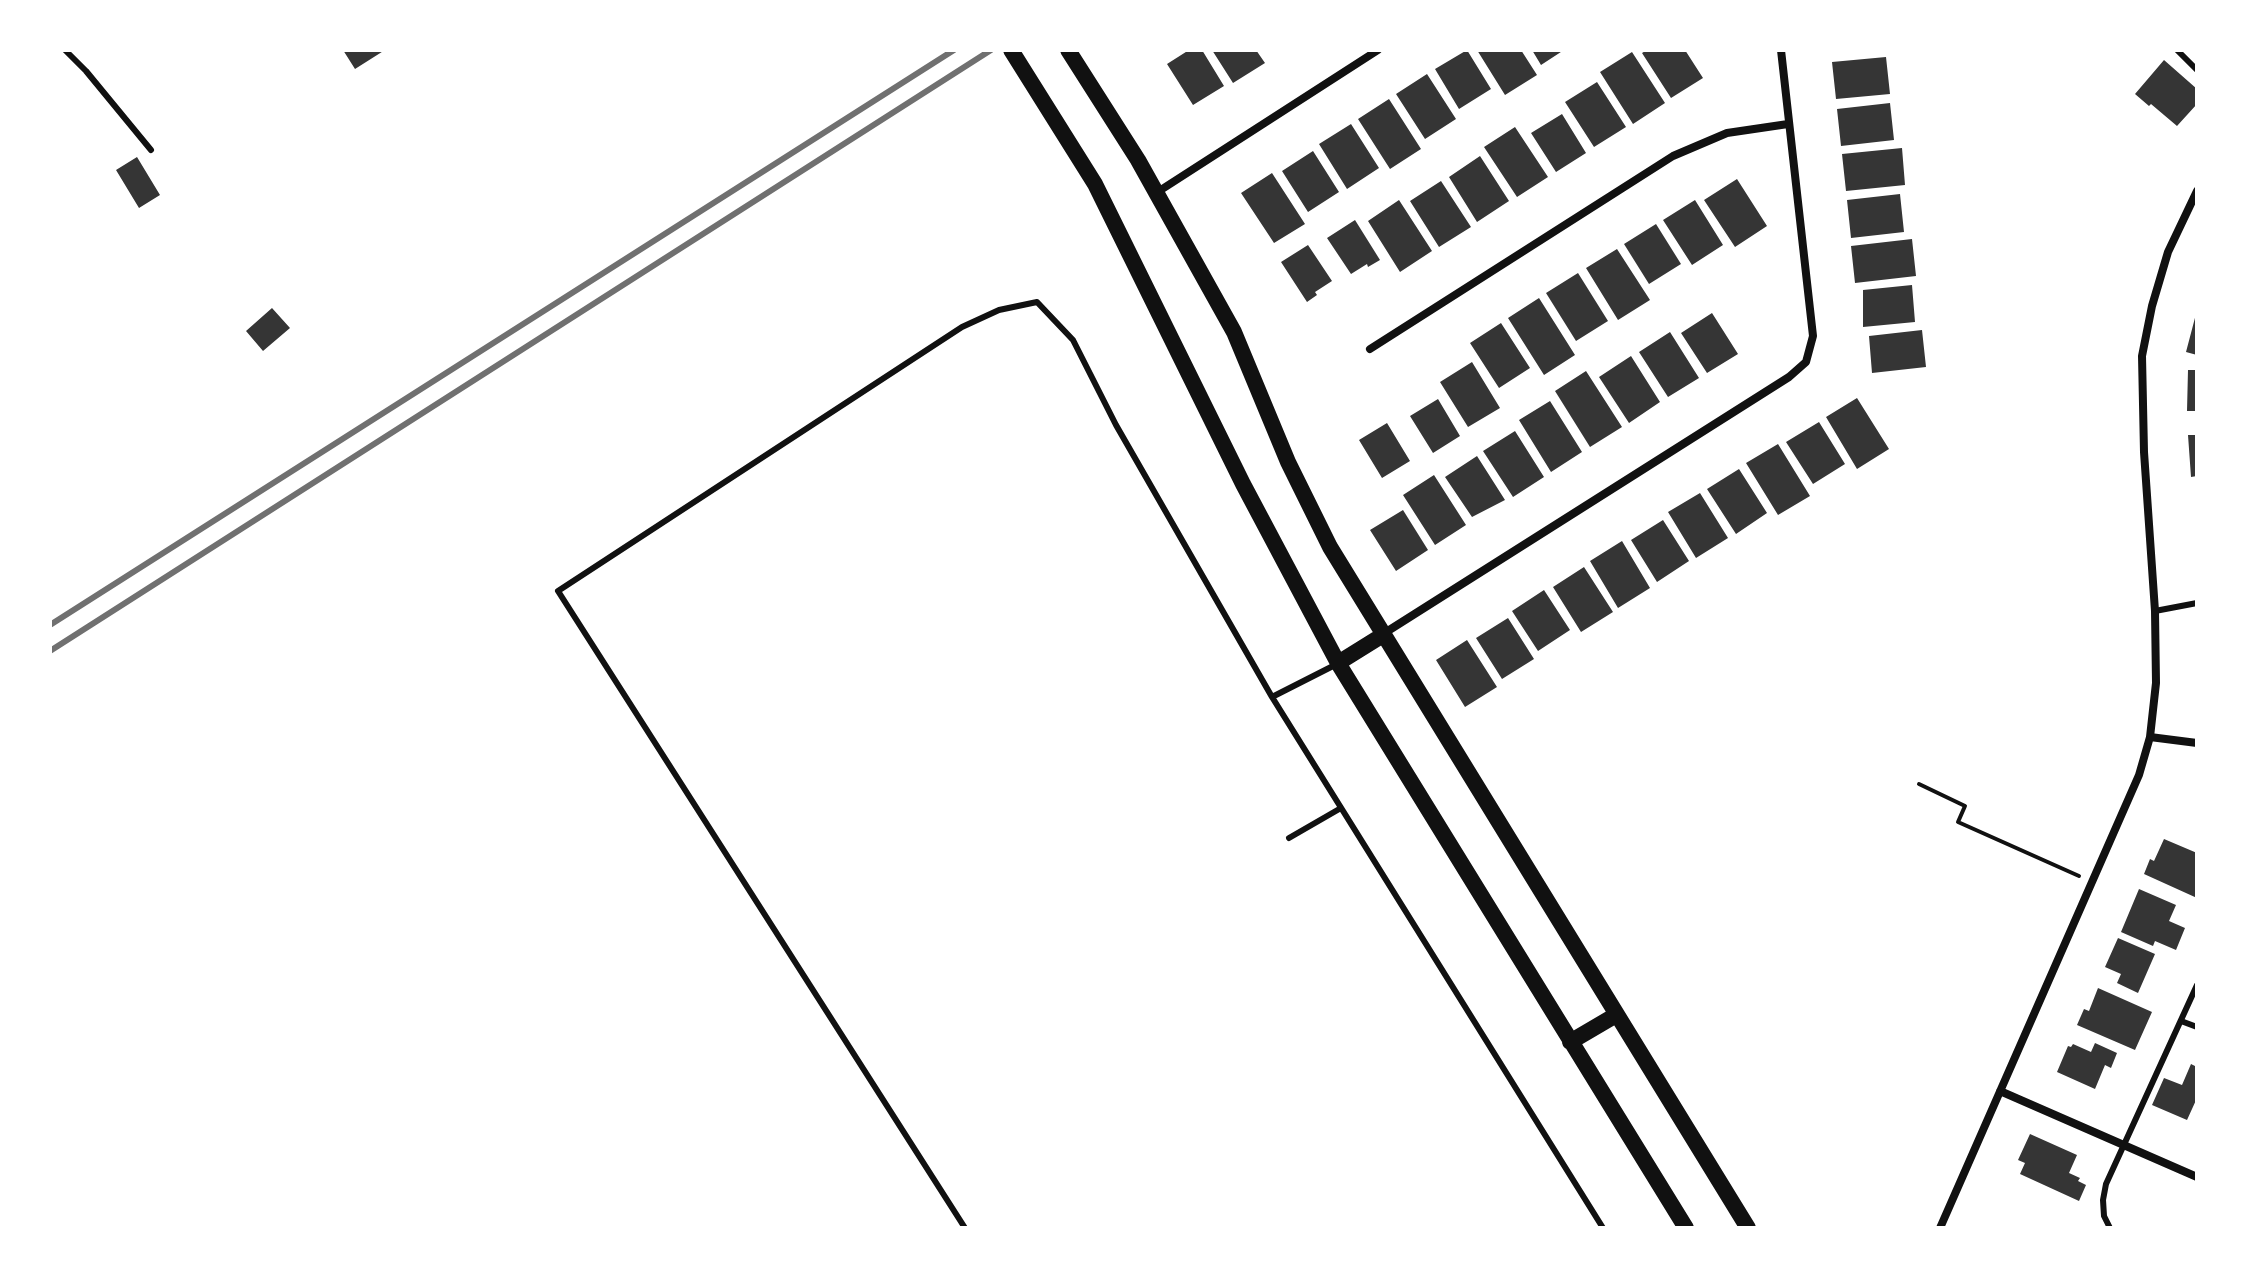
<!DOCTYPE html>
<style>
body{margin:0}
#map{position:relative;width:2247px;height:1278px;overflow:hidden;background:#fff;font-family:"Public Sans",sans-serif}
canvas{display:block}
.frame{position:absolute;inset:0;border:52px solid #fff;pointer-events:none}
</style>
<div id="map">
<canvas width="2247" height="1278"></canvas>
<div class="frame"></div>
</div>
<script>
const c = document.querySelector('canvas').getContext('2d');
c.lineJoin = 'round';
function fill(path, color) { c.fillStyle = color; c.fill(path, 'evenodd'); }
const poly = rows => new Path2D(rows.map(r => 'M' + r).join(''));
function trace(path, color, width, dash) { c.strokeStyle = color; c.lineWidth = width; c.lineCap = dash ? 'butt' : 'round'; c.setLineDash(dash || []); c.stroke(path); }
fill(poly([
 [343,50,385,50,355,69],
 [1189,50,1202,50,1224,86,1193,105,1167,64],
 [1212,50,1256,50,1265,63,1233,83],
 [1467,50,1491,89,1459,109,1435,69],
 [1477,50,1521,50,1537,75,1505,95],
 [1532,50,1564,50,1541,65],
 [1647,50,1685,50,1703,78,1671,98,1642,53],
 [1632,52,1665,103,1633,124,1600,72],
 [1886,57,1890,94,1836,99,1832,62],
 [2164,60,2197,89,2197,104,2177,126,2151,104,2149,106,2135,94],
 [1427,74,1456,119,1425,139,1396,94],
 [1597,82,1626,127,1594,147,1565,102],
 [1389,99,1421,149,1390,169,1358,119],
 [1890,103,1894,140,1841,146,1837,109],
 [1562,114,1586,153,1556,172,1531,133],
 [1351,124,1379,168,1347,189,1319,144],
 [1515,127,1548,177,1517,197,1484,147],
 [1902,148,1905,185,1846,191,1842,154],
 [1313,151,1339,192,1308,212,1282,171],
 [1480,156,1509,201,1477,222,1449,177],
 [137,157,160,195,139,208,116,170],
 [1272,173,1305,224,1274,243,1241,193],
 [1737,179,1767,226,1735,247,1704,200],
 [1441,181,1471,227,1439,247,1410,201],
 [1900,194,1904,232,1851,238,1847,200],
 [1399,200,1432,251,1400,272,1368,221],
 [1695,200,1723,245,1692,265,1663,220],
 [1355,220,1380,260,1368,267,1367,264,1351,274,1327,238],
 [1656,224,1681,264,1649,284,1624,244],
 [1912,239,1916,276,1855,283,1851,246],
 [1308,245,1332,281,1315,292,1317,295,1307,302,1281,262],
 [1617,249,1650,300,1618,320,1586,268],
 [1578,273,1608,321,1576,341,1546,293],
 [1912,285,1915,322,1863,327,1863,290],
 [1539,298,1575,355,1544,375,1508,318],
 [272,308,290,328,263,351,246,331],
 [1712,313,1738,354,1707,373,1681,333],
 [2196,314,2197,314,2197,355,2186,352],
 [1501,323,1530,368,1499,388,1470,343],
 [1922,330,1926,367,1872,373,1869,336],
 [1670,332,1699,378,1668,397,1639,352],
 [1631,356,1660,402,1629,423,1599,377],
 [1472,362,1500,408,1468,427,1440,382],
 [2188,370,2197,370,2197,411,2187,411],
 [1586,371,1622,427,1590,447,1555,391],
 [1857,398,1889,449,1857,469,1826,417],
 [1438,399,1460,436,1433,453,1410,416],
 [1550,401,1582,452,1551,472,1519,420],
 [1819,422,1845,464,1813,484,1786,442],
 [1387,423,1410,461,1382,478,1359,440],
 [1515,431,1544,477,1513,497,1483,451],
 [2188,435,2197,435,2197,476,2191,477],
 [1778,444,1810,496,1778,515,1746,463],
 [1477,456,1505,500,1472,517,1445,477],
 [1739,469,1767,513,1736,534,1707,489],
 [1434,475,1466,525,1435,545,1403,495],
 [1700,493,1728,538,1696,558,1668,512],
 [1403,510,1428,550,1396,571,1370,530],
 [1663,520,1689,561,1657,582,1631,540],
 [1622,541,1650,588,1618,608,1590,561],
 [1584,567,1613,612,1581,632,1553,587],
 [1544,590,1570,630,1538,651,1512,611],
 [1508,618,1534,659,1502,679,1476,638],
 [1467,640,1497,687,1465,707,1436,660],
 [2164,839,2197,853,2197,898,2144,874,2150,859,2154,861],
 [2139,889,2176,905,2169,921,2185,928,2176,950,2155,941,2153,946,2121,932],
 [2118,938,2155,954,2138,993,2117,983,2121,974,2105,967],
 [2098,988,2152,1012,2135,1050,2077,1025,2084,1009,2089,1011],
 [2095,1043,2117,1053,2111,1068,2105,1065,2095,1089,2057,1072,2068,1046,2071,1047,2073,1044,2091,1052],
 [2191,1064,2197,1067,2197,1098,2187,1120,2152,1105,2164,1078,2182,1085],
 [2030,1134,2077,1155,2069,1173,2080,1178,2078,1181,2086,1185,2079,1201,2020,1174,2025,1163,2018,1160]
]), '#353535');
trace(poly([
 [1919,784,1965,806,1958,822,2079,876]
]), '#111', 4);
trace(poly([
 [65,50,86,71,151,150],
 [2177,50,2197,70],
 [2155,611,2197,603],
 [1272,697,1337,664],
 [1289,838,1341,808],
 [2181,1021,2197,1027],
 [965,1228,558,591,962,327,999,310,1037,302,1073,340,1116,425,1272,697,1603,1228],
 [2110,1228,2104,1216,2103,1200,2106,1184,2197,985]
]), '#111', 6);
trace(poly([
 [1156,193,1378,50],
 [1370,349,1673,156,1727,133,1788,124],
 [1383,634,1789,377,1806,362,1813,336,1781,50],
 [2150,737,2197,743],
 [2000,1091,2197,1177],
 [1940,1228,2139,775,2150,737,2156,683,2155,611,2144,452,2142,356,2152,306,2168,252,2197,191]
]), '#111', 8);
trace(poly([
 [1011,50,1095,184,1243,484,1338,663,1686,1228],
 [1068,50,1138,160,1234,332,1288,462,1330,547,1748,1228],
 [1338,663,1383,635],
 [1570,1042,1616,1015]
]), '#111', 16);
trace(poly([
 [50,625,954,50],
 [50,651,991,50]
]), '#707070', 6);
</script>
